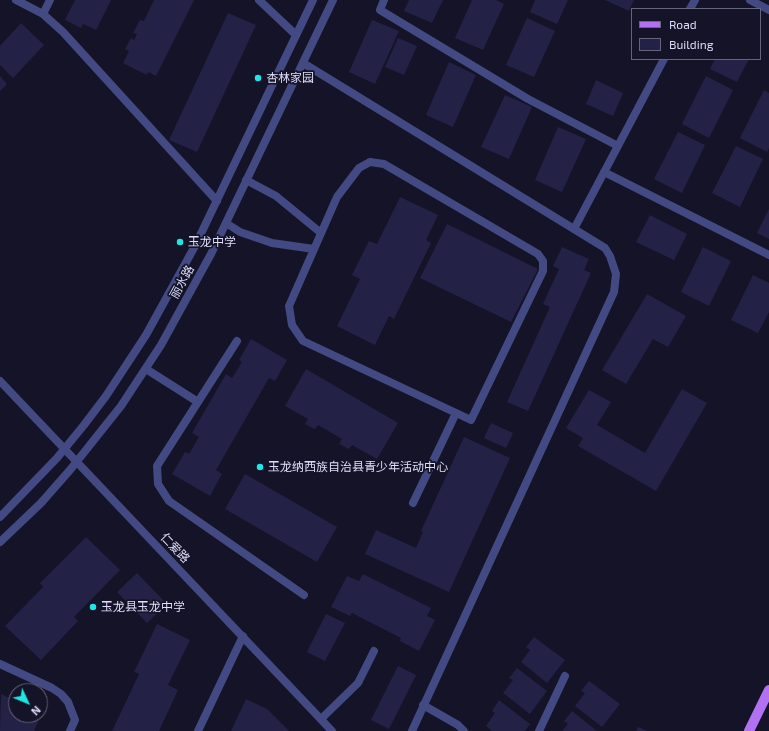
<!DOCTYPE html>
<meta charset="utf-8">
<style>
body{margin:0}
#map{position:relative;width:769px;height:731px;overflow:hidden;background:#141328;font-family:"Exo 2",sans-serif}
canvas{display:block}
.legend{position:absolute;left:631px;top:8px;width:130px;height:52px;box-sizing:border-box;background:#141328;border:1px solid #65647d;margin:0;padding:5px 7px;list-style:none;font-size:12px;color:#dedefc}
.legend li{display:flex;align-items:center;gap:8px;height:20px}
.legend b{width:20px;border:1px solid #65647d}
.north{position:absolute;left:8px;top:683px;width:40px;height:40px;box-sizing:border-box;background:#141328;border:1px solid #65647d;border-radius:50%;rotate:134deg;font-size:11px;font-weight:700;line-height:16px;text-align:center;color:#dedefc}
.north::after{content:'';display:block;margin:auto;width:14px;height:18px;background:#1ee7e3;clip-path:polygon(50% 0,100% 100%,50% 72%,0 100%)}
</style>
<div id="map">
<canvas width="769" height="731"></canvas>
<ul class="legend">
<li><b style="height:5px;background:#b171f0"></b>Road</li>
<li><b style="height:11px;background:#242147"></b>Building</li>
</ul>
<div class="north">N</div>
</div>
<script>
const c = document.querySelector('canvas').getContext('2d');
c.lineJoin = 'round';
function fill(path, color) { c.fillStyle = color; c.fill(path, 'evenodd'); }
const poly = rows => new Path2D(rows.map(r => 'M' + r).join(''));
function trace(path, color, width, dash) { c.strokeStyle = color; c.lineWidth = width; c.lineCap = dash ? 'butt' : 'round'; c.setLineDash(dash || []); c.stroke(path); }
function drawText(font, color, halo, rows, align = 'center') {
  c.font = font + ' "Exo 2","Noto Sans SC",sans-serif'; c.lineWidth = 3.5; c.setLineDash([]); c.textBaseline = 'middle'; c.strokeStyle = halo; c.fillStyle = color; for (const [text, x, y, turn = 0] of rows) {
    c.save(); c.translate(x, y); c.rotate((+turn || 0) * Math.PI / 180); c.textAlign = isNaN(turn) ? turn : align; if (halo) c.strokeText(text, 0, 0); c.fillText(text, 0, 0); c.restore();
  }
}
fill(poly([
 [75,0,111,0,96,30,83,24,81,28,65,20],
 [154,0,194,0,156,76,148,72,147,75,123,63,129,51,125,49,131,38,134,40,137,34,133,33,140,20,144,21],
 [409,0,443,0,432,23,404,11],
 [472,0,496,0,504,4,483,50,455,38],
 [535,0,568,0,557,24,530,12],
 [605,0,634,0,629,11],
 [228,13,256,25,197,152,169,140],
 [527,18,555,31,534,77,506,65],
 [372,20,399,31,375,84,349,72],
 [21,23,44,45,13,78,0,65,0,46],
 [398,38,417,46,404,75,385,67],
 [715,59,749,59,737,82,710,69],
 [449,62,476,75,453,127,426,115],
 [0,76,7,84,0,91],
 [706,76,733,90,709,138,682,124],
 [596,80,623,93,613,116,586,104],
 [764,90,769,93,769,148,767,152,740,138],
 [505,95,532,107,509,159,481,147],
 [558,127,586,139,562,192,535,180],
 [678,132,705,145,682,193,654,179],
 [736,146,763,159,740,207,712,193],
 [400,197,438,215,426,240,431,243,394,319,389,316,375,345,337,326,360,279,352,275,369,241,377,244],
 [769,209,769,239,757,233],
 [650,215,687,234,674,260,636,242],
 [447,224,538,269,511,322,420,278],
 [562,247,589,259,584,270,591,273,528,411,507,402,550,307,543,304,559,269,553,266],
 [703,247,731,261,709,306,681,292],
 [753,275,769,283,769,312,758,333,731,320],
 [647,294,686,316,668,347,653,339,626,384,602,370],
 [251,339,287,360,275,381,269,378,216,470,222,474,210,496,172,474,185,452,189,454,199,437,192,433,226,374,232,378,242,362,239,360],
 [306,369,398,423,377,459,352,445,349,449,339,444,342,439,318,425,315,429,305,424,308,419,285,406],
 [682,389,707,403,656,491,578,446,583,438,566,428,589,390,611,402,597,425,645,453],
 [491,423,513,433,506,448,484,438],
 [464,437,510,458,449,592,365,554,376,530,416,548,423,532,421,531],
 [245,474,337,527,317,562,225,509],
 [86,537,120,570,74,617,78,621,41,660,5,626,43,587,40,583],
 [137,573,167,604,147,623,117,592],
 [363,574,431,608,427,616,435,620,419,651,400,641,401,638,352,613,350,616,331,607,347,576,359,581],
 [326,614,345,623,325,661,307,652],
 [157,624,190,640,168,685,178,690,159,731,112,731,139,674,134,672],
 [534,637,565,660,547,683,521,662,530,650,526,647],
 [398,666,416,675,389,729,371,720],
 [517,668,547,691,530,714,503,693,513,680,509,678],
 [589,681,620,704,602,727,575,706,585,693,581,691],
 [1,694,16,701,16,715,40,715,40,712,42,713,34,731,0,731],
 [246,699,267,709,289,731,231,731],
 [499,700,530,724,525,731,492,731,486,726,495,713,492,711],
 [572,711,597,731,562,731,568,724,564,721],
 [638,727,647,731,636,731]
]), '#242147');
trace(poly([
 [16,0,43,14,63,32,217,201],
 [259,0,296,35],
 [384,0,380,10,528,99,618,146],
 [750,0,769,10],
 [690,9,695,0],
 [43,14,50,0],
 [370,162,384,164,538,254,543,261,543,271,471,420,303,341,292,325,289,306,337,197,359,168,370,162],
 [604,172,769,255],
 [246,180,276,196,321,233],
 [226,223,240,232,272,243,314,249],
 [574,229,664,59],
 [237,341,157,466,158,484,169,501,304,595],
 [146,369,198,402],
 [413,503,456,413],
 [0,664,52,688,61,694,68,702,75,720,70,731],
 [423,705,458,725,464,731],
 [321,719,358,683,374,651],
 [539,731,565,676]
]), '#434982', 8);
trace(poly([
 [303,63,605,248,610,256,616,274,614,292,412,731],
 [198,731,243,636]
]), '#434982', 8);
trace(poly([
 [0,381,332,731],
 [0,517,57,458,84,425,106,396,146,335,195,246,313,0],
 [0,542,41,503,70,470,121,406,161,345,211,254,333,0]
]), '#434982', 8);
trace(poly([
 [749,731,769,690]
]), '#b171f0', 10);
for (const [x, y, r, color] of [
 [258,78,4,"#1ee7e3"],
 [180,242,4,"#1ee7e3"],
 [260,467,4,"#1ee7e3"],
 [93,607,4,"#1ee7e3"]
]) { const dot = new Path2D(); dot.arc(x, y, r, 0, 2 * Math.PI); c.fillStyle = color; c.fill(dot); trace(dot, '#141328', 1.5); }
drawText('12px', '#dedefc', '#141328', [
 ["杏林家园",266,78],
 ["玉龙中学",188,242],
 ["玉龙纳西族自治县青少年活动中心",268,467],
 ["玉龙县玉龙中学",101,607]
], 'left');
drawText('12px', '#dedefc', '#141328', [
 ["丽水路",182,282,-61],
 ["仁爱路",175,548,46]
]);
</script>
